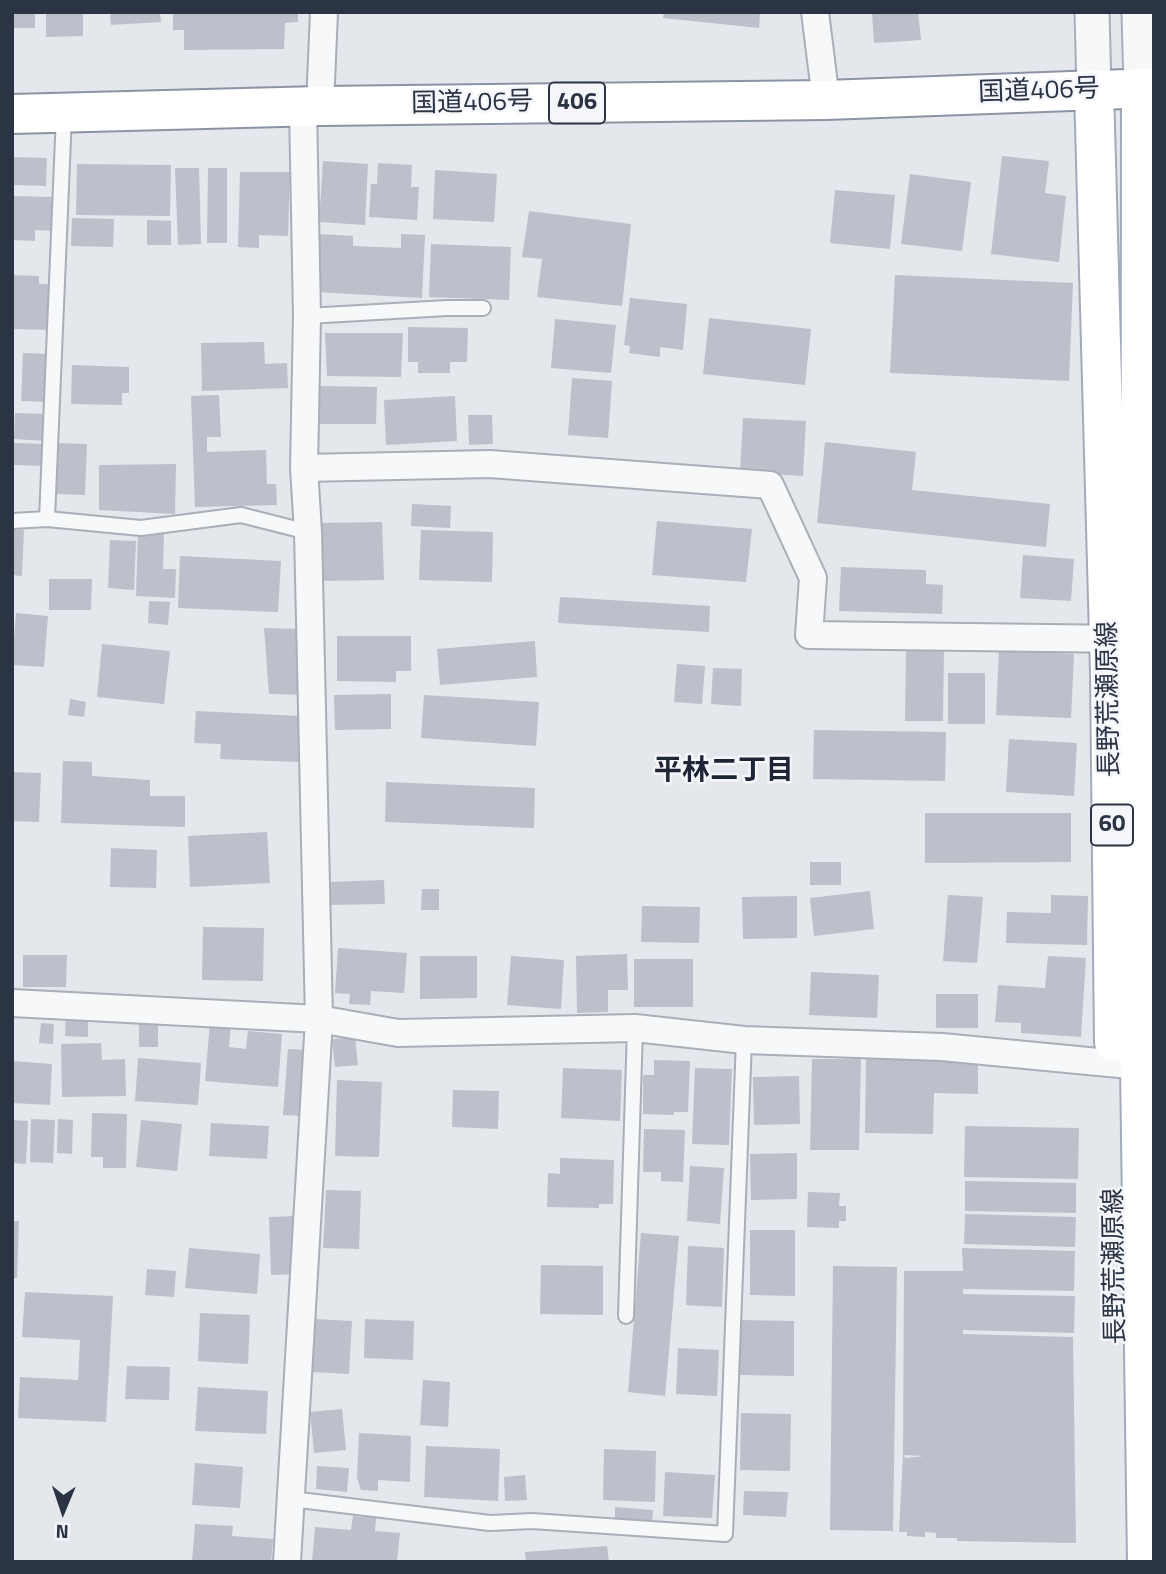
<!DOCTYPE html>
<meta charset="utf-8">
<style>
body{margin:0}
#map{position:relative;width:1166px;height:1574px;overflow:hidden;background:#e4e7ec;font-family:"Titillium Web",sans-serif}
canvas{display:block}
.frame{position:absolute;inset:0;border:14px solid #2b3445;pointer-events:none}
.north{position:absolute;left:28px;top:1476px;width:70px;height:70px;-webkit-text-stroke:5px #f4f6f9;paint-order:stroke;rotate:182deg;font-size:19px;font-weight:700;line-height:28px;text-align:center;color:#2b3445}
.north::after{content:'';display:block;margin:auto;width:24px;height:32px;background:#2b3445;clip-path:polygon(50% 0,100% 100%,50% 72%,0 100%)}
</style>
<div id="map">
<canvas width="1166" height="1574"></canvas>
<div class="frame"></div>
<div class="north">N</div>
</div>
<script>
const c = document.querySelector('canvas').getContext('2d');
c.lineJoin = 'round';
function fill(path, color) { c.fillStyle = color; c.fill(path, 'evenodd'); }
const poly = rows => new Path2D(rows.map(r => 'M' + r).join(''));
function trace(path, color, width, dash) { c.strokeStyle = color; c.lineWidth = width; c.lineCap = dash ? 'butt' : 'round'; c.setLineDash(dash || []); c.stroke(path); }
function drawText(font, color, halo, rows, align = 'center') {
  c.font = font + ' "Titillium Web","Noto Sans JP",sans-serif'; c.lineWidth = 5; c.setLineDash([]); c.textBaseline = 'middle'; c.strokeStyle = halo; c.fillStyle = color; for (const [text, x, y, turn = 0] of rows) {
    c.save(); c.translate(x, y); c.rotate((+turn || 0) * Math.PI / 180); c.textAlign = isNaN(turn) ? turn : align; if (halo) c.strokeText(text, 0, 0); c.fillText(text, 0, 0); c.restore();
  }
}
fill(poly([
 [12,12,35,12,35,28,12,28],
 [46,12,83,12,83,36,46,37],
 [110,12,160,12,161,22,111,25],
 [173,12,298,12,298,22,285,23,284,49,184,50,184,30,173,30],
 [664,12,760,12,759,28,663,18],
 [872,12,918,12,921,40,874,43],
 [1002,156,1049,161,1045,193,1066,196,1059,262,991,254],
 [12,157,47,158,46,186,12,185],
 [323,161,368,164,365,225,319,222],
 [378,163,412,165,411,187,419,187,417,220,369,217,371,184,377,184],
 [77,164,171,165,170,216,76,215],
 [175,168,199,168,201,244,178,245],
 [208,168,227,168,227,243,207,243],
 [435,170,497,174,494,222,433,219],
 [240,172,290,172,288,236,259,235,259,248,238,247],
 [910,174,971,182,962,251,901,244],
 [835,190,895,195,890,249,830,243],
 [12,196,54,197,53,231,35,230,35,241,12,240],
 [529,211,631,224,622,306,537,297,542,259,522,257],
 [72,218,114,219,113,247,71,246],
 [147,220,171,221,171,245,147,245],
 [319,234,353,236,353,246,401,248,401,234,425,235,422,298,316,292],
 [431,244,511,247,509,300,429,297],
 [12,275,39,276,39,284,53,284,52,330,12,329],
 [895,275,1073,283,1069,381,890,373],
 [630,298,687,304,683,350,660,347,660,357,629,353,630,346,624,345],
 [709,318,811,329,805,385,703,374],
 [555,319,616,325,611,373,551,368],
 [408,327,468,328,467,362,450,362,450,373,418,373,418,362,408,362],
 [325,333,403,333,401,377,327,376],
 [264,342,265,364,287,363,288,388,202,391,201,343],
 [23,353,52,354,50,402,21,401],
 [72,365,129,367,129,393,122,393,122,405,71,404],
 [572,378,612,381,608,438,568,435],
 [318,386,377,387,376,424,317,424],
 [219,395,221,437,207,437,207,452,266,450,267,484,276,484,277,505,195,507,191,396],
 [455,396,457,441,386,445,384,400],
 [15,413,47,414,46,441,14,439],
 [468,415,492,415,493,444,469,445],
 [743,418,806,421,803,476,740,472],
 [825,442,916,452,912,490,1050,504,1046,547,817,523],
 [14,443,43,444,43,466,14,465],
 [58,443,87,444,85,495,55,494],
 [176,464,175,514,99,510,99,465],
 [412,504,451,506,450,528,411,526],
 [657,521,752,529,746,582,652,575],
 [382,522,384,580,319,581,318,523],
 [12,530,24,530,22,576,12,575],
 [421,530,493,532,492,582,419,580],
 [138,531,164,532,163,569,176,569,175,598,136,596],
 [110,540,136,541,134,590,108,588],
 [1023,555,1074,559,1071,601,1020,598],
 [180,556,281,561,278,612,178,608],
 [841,567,926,570,926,584,943,585,942,614,839,611],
 [49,579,92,579,91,610,49,610],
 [560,597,710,606,709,632,558,623],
 [149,601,170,602,168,625,148,623],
 [16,613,48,616,44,667,12,665],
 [264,628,300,629,307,695,269,694],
 [337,636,411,636,411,671,396,671,396,682,337,681],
 [535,641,537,677,440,685,437,649],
 [102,644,170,651,164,704,97,697],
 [906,645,944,646,943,721,905,721],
 [999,650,1074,654,1071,718,996,715],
 [677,664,705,666,702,704,674,702],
 [713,668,742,669,741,706,711,704],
 [948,673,985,673,985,724,948,724],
 [391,694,391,729,335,730,334,695],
 [424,695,539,702,536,746,421,738],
 [70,699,86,702,84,717,68,715],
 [196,711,300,716,298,762,220,759,221,744,194,743],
 [814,730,946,732,945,781,813,779],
 [1009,739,1077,743,1074,796,1006,792],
 [63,761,92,762,92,776,150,780,150,796,185,796,185,827,61,823],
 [12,772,41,773,39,822,12,821],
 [386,782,535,788,534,828,385,822],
 [925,813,1071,813,1071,862,925,863],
 [267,832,270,883,190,887,188,836],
 [111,848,157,850,156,888,110,887],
 [810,862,841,862,841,885,810,885],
 [384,880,385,904,328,905,328,882],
 [422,889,439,889,439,910,421,910],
 [870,891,874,929,814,936,810,898],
 [948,895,983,897,977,963,943,961],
 [1051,895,1088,896,1087,945,1006,943,1007,912,1051,913],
 [797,896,797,938,743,939,742,897],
 [642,906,700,907,699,943,641,942],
 [203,927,264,928,263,981,202,980],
 [338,948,407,953,404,993,371,991,370,1005,349,1004,350,994,335,993],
 [627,954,628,990,608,990,608,1012,577,1013,576,956],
 [23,955,67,955,66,987,23,987],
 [420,956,477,956,477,998,420,999],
 [511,956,564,960,561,1009,507,1005],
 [1048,956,1086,958,1081,1037,1021,1033,1021,1023,995,1022,998,985,1045,988],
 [634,959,693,959,693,1007,634,1007],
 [811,972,879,975,877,1018,809,1015],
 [936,994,978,994,978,1028,936,1028],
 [66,1012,88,1013,88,1037,65,1036],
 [139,1016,158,1017,158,1047,139,1047],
 [210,1022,231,1023,229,1047,246,1049,248,1031,282,1034,278,1087,205,1081],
 [41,1023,54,1024,53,1044,39,1043],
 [355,1037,358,1065,335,1067,332,1039],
 [101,1043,102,1060,125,1059,126,1096,62,1097,61,1044],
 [288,1049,309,1050,304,1116,283,1115],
 [866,1057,978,1061,978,1094,934,1093,933,1134,865,1133],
 [138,1058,201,1063,198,1105,135,1101],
 [812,1059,861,1059,859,1150,810,1150],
 [654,1060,690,1061,688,1112,674,1112,674,1115,643,1114,643,1075,654,1075],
 [12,1061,52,1064,50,1105,12,1103],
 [563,1068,622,1070,620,1121,561,1118],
 [695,1068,732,1069,729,1145,692,1144],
 [799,1076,800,1124,754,1125,753,1077],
 [337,1080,382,1082,379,1157,335,1156],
 [453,1090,499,1091,498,1129,452,1127],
 [92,1113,127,1114,126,1168,103,1168,103,1157,91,1157],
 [31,1119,55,1120,53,1163,30,1162],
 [58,1119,73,1120,72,1154,57,1153],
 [12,1120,28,1121,26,1164,12,1163],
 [141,1120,182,1124,177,1171,136,1167],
 [211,1123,269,1126,267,1159,209,1156],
 [965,1126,1079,1128,1078,1179,964,1177],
 [644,1129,685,1130,683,1182,661,1181,661,1172,643,1172],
 [797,1153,797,1199,751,1200,750,1154],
 [560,1158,614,1160,613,1204,599,1204,599,1208,547,1207,548,1173,560,1174],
 [690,1166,724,1168,720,1224,687,1221],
 [965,1181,1076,1183,1076,1213,965,1211],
 [326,1190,361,1191,359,1249,323,1248],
 [808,1192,840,1193,839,1206,846,1206,846,1221,839,1221,839,1228,807,1227],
 [965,1214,1076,1217,1075,1247,964,1244],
 [297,1216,298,1274,271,1275,269,1217],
 [12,1221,19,1221,17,1278,12,1278],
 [750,1230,795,1230,795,1296,750,1295],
 [641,1233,679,1236,665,1396,628,1392],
 [688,1246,724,1248,722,1307,686,1305],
 [189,1248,260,1254,257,1294,185,1288],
 [962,1248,1075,1251,1074,1291,963,1289,963,1294,1075,1296,1074,1333,963,1330,963,1334,1073,1337,1076,1543,957,1541,957,1538,936,1538,936,1533,925,1532,925,1537,907,1536,907,1532,899,1532,903,1455,906,1458,924,1456,903,1455,904,1271,963,1271],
 [541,1265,603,1266,603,1315,540,1314],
 [833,1266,897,1267,893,1531,830,1530],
 [147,1269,176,1271,174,1297,145,1295],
 [25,1292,113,1296,106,1422,18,1418,20,1377,78,1380,80,1340,22,1337],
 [200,1313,250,1315,248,1364,198,1361],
 [315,1319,352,1321,349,1374,312,1372],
 [365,1319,414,1321,413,1360,364,1358],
 [740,1320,794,1321,794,1376,739,1375],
 [678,1348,719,1350,717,1396,676,1394],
 [127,1366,170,1367,169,1400,125,1399],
 [423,1380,450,1382,448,1427,420,1425],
 [198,1387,268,1391,266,1434,195,1431],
 [342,1409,346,1450,314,1453,310,1412],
 [741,1413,791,1414,790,1471,740,1470],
 [359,1433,411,1436,410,1482,378,1480,378,1491,361,1490,357,1478],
 [426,1446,500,1449,498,1501,424,1497],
 [604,1449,656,1451,655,1502,603,1500],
 [195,1463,243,1467,240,1508,192,1505],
 [317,1466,349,1468,347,1492,316,1489],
 [665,1472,715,1475,712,1518,663,1516],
 [525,1475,527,1500,505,1501,504,1477],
 [744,1491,788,1492,786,1517,743,1515],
 [615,1507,653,1510,652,1522,615,1520],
 [353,1516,376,1518,375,1531,400,1533,397,1562,312,1562,315,1527,351,1530],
 [195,1524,233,1526,232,1536,273,1539,271,1562,192,1562],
 [607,1546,609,1562,526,1562,525,1552]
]), '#bbc0ca');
const service = poly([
 [307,316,447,308,483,308],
 [47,519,64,115],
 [12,521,47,519,141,528,241,515,308,532],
 [626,1316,635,1028],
 [291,1499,490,1523,532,1521,725,1534,744,1040]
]);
const minor = poly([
 [815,12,826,100],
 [320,106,324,12],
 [304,468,490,464,770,485,813,578,809,635,1126,639],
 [12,1003,319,1019,398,1033,635,1028,744,1040,942,1047,1140,1066],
 [287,1562,319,1019,308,532,304,468,307,316,303,107]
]);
const tertiary = poly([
 [1092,12,1094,89],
 [1139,12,1141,88]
]);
const primary = poly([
 [1141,88,1140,1066,1147,1562],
 [1094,89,1110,673,1114,1042]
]);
const trunk = poly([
 [12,114,320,106,826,100,1154,88]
]);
trace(service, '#a9aeb7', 18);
trace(minor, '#a9aeb7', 30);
trace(tertiary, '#a9aeb7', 37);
trace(primary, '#a3abb8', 42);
trace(trunk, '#8b94a3', 42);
trace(service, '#f7f8fa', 14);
trace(minor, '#f7f8fa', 26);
trace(tertiary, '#f7f8fa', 33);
trace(primary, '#fff', 38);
trace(trunk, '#fff', 38);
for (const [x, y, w] of [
 [577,103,56],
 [1112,825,42]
]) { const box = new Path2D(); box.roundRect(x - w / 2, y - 20.5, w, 41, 5); c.fillStyle = '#f4f6f9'; c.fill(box); trace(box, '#2b3445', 2); }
drawText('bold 24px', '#2b3445', null, [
 ["406",577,103],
 ["60",1112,825]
]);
drawText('26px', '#2b3445', '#f4f6f9', [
 ["国道406号",1039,92,-2],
 ["国道406号",472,104,-1],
 ["長野荒瀬原線",1110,699,-91],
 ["長野荒瀬原線",1116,1266,-91]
]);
drawText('bold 28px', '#1d2536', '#f4f6f9', [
 ["平林二丁目",724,772]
]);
</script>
